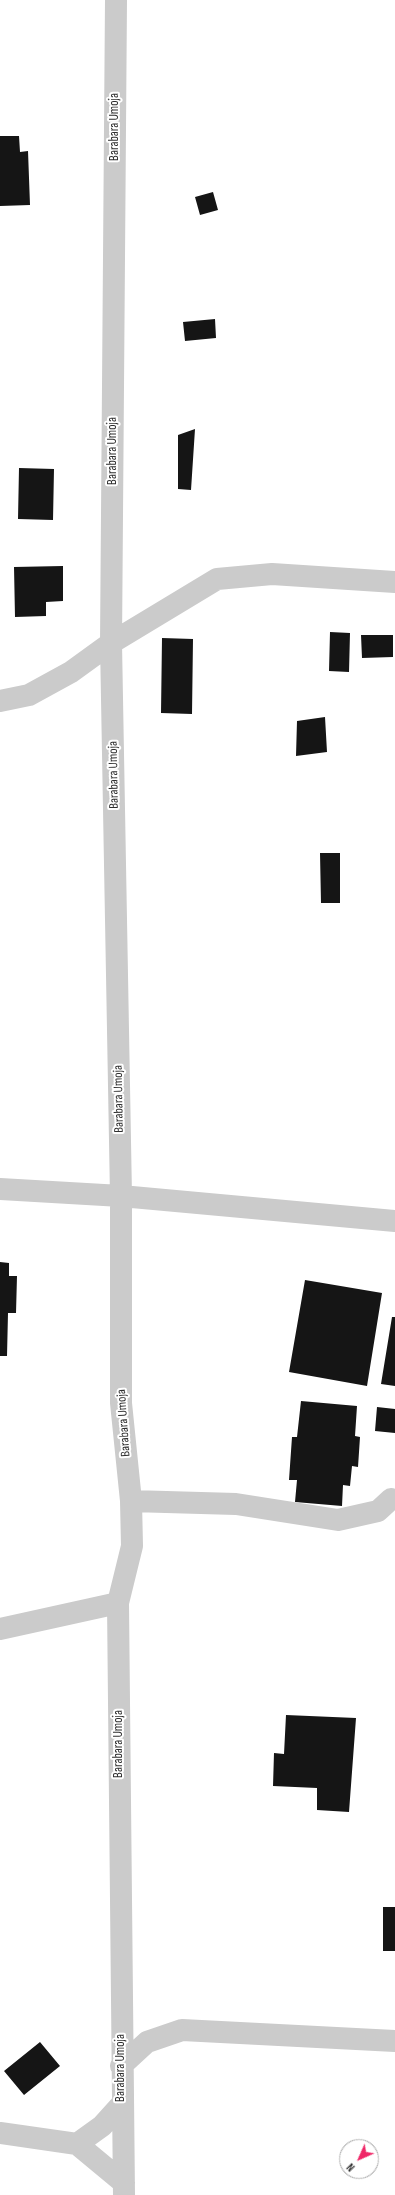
<!DOCTYPE html>
<style>
body{margin:0}
#map{position:relative;width:395px;height:2195px;overflow:hidden;background:#fff;font-family:"Sofia Sans Condensed",sans-serif}
canvas{display:block}
.north{position:absolute;left:339px;top:2139px;width:40px;height:40px;box-sizing:border-box;background:#fff;border:1px solid #ababab;border-radius:50%;rotate:225deg;font-size:11px;font-weight:700;line-height:16px;text-align:center;color:#2e2e2e}
.north::after{content:'';display:block;margin:auto;width:14px;height:18px;background:#ef2667;clip-path:polygon(50% 0,100% 100%,50% 72%,0 100%)}
</style>
<div id="map">
<canvas width="395" height="2195"></canvas>
<div class="north">N</div>
</div>
<script>
const c = document.querySelector('canvas').getContext('2d');
c.lineJoin = 'round';
function fill(path, color) { c.fillStyle = color; c.fill(path, 'evenodd'); }
const poly = rows => new Path2D(rows.map(r => 'M' + r).join(''));
function trace(path, color, width, dash) { c.strokeStyle = color; c.lineWidth = width; c.lineCap = dash ? 'butt' : 'round'; c.setLineDash(dash || []); c.stroke(path); }
function drawText(font, color, halo, rows, align = 'center') {
  c.font = font + ' "Sofia Sans Condensed",sans-serif'; c.lineWidth = 4; c.setLineDash([]); c.textBaseline = 'middle'; c.strokeStyle = halo; c.fillStyle = color; for (const [text, x, y, turn = 0] of rows) {
    c.save(); c.translate(x, y); c.rotate((+turn || 0) * Math.PI / 180); c.textAlign = isNaN(turn) ? turn : align; if (halo) c.strokeText(text, 0, 0); c.fillText(text, 0, 0); c.restore();
  }
}
fill(poly([
 [0,136,19,136,20,152,28,151,30,205,0,206],
 [213,192,218,210,200,215,195,197],
 [215,319,216,338,185,341,183,322],
 [195,429,191,490,178,489,178,435],
 [19,468,54,469,53,520,18,519],
 [63,566,63,601,46,602,46,616,15,617,14,567],
 [330,632,350,633,349,672,329,671],
 [361,635,393,635,393,657,362,658],
 [162,638,193,639,192,714,161,713],
 [325,717,327,752,296,756,297,721],
 [320,853,340,853,340,903,321,903],
 [0,1262,9,1263,9,1276,17,1276,16,1313,8,1313,7,1356,0,1356],
 [305,1280,382,1293,367,1386,289,1372],
 [392,1317,395,1317,395,1386,381,1384],
 [301,1401,357,1406,355,1436,360,1437,358,1467,352,1466,350,1486,343,1485,342,1506,295,1502,297,1480,289,1480,292,1437,297,1437],
 [377,1407,395,1409,395,1433,375,1431],
 [286,1715,356,1718,349,1812,317,1810,317,1788,273,1786,274,1753,284,1754],
 [383,1907,395,1907,395,1951,383,1951],
 [40,2042,60,2066,24,2095,4,2071]
]), '#151515');
trace(poly([
 [116,0,111,643,121,1196,121,1403,131,1501,132,1546,118,1603,124,2195],
 [0,701,29,695,71,672,111,643,217,579,272,574,395,582],
 [0,1189,121,1196,395,1221],
 [131,1501,236,1504,338,1520,378,1511,391,1499],
 [0,1629,118,1603],
 [121,2066,147,2042,182,2030,395,2041],
 [0,2133,77,2144,102,2126,121,2105],
 [77,2144,124,2183]
]), '#cbcbcb', 22);
drawText('13px', '#2e2e2e', '#fff', [
 ["Barabara Umoja",115,127,-90],
 ["Barabara Umoja",113,451,-90],
 ["Barabara Umoja",114,775,-91],
 ["Barabara Umoja",119,1099,-91],
 ["Barabara Umoja",124,1423,-94],
 ["Barabara Umoja",119,1744,-90],
 ["Barabara Umoja",121,2068,-90]
]);
</script>
